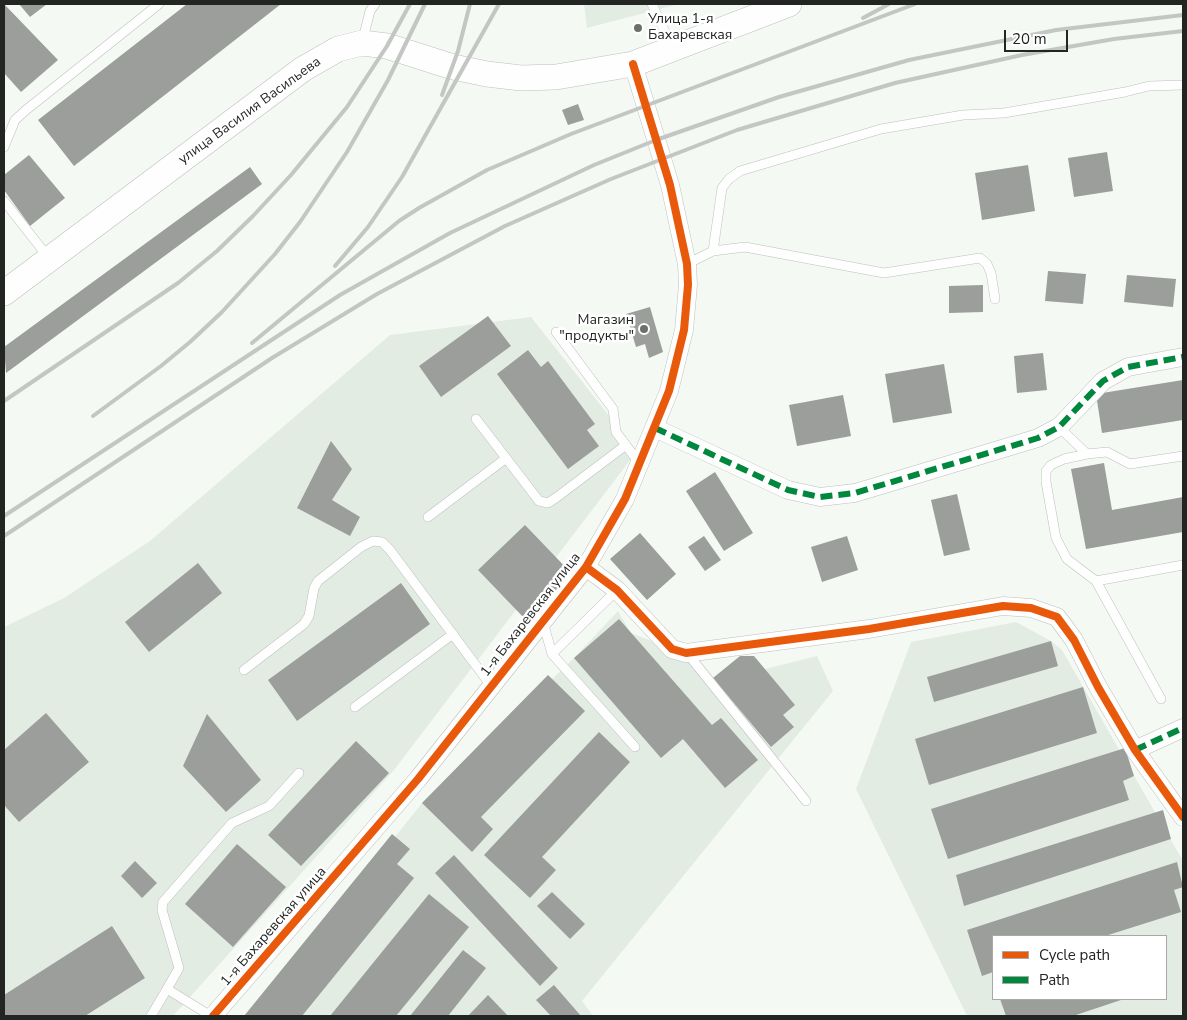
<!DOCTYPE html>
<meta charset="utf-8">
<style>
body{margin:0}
#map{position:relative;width:1187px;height:1020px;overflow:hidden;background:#f4f9f4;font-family:"Nunito Sans",sans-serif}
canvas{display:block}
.frame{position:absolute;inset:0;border:5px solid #222522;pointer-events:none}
.legend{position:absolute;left:992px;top:935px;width:175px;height:65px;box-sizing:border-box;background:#fff;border:1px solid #a7a8a7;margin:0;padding:6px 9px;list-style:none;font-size:15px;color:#222522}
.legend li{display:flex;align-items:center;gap:10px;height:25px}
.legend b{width:25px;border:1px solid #a7a8a7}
.scale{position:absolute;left:1004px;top:30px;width:64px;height:22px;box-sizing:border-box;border:2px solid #222522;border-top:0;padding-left:6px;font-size:15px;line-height:18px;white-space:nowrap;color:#222522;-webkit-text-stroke:4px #fff;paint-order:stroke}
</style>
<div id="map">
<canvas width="1187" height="1020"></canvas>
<div class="frame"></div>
<ul class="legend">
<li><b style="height:6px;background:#e8590c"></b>Cycle path</li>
<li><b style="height:6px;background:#00873e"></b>Path</li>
</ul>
<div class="scale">20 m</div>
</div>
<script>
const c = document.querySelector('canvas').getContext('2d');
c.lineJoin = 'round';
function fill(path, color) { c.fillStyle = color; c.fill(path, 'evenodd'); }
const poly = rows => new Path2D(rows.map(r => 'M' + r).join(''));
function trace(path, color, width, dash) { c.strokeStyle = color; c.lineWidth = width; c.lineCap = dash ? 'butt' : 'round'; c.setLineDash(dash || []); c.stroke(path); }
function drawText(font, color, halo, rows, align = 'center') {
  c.font = font + ' "Nunito Sans",sans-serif'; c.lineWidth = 5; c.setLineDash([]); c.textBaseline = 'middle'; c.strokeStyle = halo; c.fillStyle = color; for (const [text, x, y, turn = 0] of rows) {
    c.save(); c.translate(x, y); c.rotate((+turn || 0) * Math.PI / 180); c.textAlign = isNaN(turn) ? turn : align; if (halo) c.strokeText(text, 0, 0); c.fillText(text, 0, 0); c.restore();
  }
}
fill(poly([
 [584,4,679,4,587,28],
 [531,317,637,451,394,770,173,1016,4,1016,4,627,64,598,150,541,390,335],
 [618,611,631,633,672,649,717,681,817,656,833,691,582,1001,593,1016,252,1016,422,803,574,658],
 [1016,622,1051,641,1062,650,1183,861,1183,1016,967,1016,856,789,911,642],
 [993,936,1166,936,1166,999,993,999]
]), '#e3ece3');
fill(poly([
 [4,4,58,60,21,92,4,73],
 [19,4,47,4,30,17],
 [187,4,281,4,74,166,38,120],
 [578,104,584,120,568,125,562,110],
 [1107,152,1113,191,1074,197,1068,158],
 [29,155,65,198,30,226,4,190,4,175],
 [1028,165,1035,211,982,220,975,173],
 [250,167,262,184,6,373,4,347],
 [1048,271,1086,274,1083,304,1045,301],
 [1127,275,1176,279,1173,307,1124,302],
 [983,285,983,312,949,313,949,286],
 [650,307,663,352,649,358,645,344,636,347,626,314],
 [488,316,511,346,441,397,419,366],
 [528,350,541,367,548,361,595,424,587,430,599,446,568,469,497,374],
 [1043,353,1047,390,1017,393,1014,356],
 [944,364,952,413,893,423,885,374],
 [1183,380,1183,420,1102,433,1096,394],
 [843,395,851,436,797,446,789,405],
 [331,441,352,469,332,500,360,517,350,536,297,508],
 [1104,463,1112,510,1183,497,1183,532,1086,549,1071,469],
 [715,472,753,533,724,551,686,491],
 [957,494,970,550,944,556,931,500],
 [525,525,572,574,525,619,478,570],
 [640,533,676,574,647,600,610,559],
 [704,536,721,560,705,571,688,547],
 [847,536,858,570,822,582,811,547],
 [198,563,222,593,149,652,125,622],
 [401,583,430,624,297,721,268,680],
 [619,619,712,725,721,718,758,760,725,788,683,739,661,758,574,658],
 [1051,641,1058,666,934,702,927,677],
 [740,656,754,656,795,705,783,715,794,727,771,747,713,678],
 [548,675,585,711,481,817,493,829,472,852,422,803],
 [1083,687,1097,733,929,785,915,739],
 [46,713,89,762,19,822,4,805,4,750],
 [207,714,261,780,226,812,183,766],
 [599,732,630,762,542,857,556,870,530,898,484,855],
 [356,741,389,773,301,866,268,835],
 [1125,748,1134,776,1123,781,1129,800,948,859,931,809],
 [1163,810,1171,839,964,906,956,875],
 [392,834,410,849,397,864,414,878,302,1016,244,1016],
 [237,844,286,887,233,947,185,904],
 [454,855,558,968,540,986,435,873],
 [135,861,157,883,142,898,121,876],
 [1177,862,1183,887,1174,890,1181,912,1105,936,993,936,993,972,982,976,967,930],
 [552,892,585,924,570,939,537,906],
 [429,894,469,927,396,1016,330,1016],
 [112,926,145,978,85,1016,4,1016,4,995],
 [463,950,486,968,448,1016,410,1016],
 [554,985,581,1016,551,1016,536,1000],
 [488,995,508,1016,468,1016],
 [1000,999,1124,999,1073,1016,1006,1016]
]), '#9b9e9b');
const service = poly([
 [652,4,672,47],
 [362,43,370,11,375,4],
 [4,147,15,120,26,110,159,4],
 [4,201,48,257],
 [713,251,745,247,884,273,980,258,987,264,991,273,995,299],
 [687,264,713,251,722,188,729,179,740,171,881,129,963,115,1004,113,1125,92,1149,86,1183,85],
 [556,332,613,409,616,432,640,464],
 [476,419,539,501,548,503,557,497,626,445],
 [1059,427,1087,454,1107,452,1130,464,1183,456],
 [1087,454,1064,459,1051,465,1046,471,1046,482,1056,538,1067,559,1096,581,1161,699],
 [428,517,505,459],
 [1096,581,1183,565],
 [543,622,552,654,635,747],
 [687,653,806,801],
 [552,654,617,590],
 [244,670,304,624,309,616,314,588,318,581,361,547,373,541,382,542,390,550,492,687],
 [355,707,453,634],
 [151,1016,167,989],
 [211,1016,167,989,179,968,162,910,163,902,232,823,269,806,299,773]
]);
const minor = poly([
 [655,428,788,490,820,497,855,493,1038,438,1059,427,1103,381,1128,367,1183,357],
 [586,567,617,590,672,649,686,653,869,629,1003,606,1031,608,1057,617,1074,640,1098,687,1135,750,1183,817],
 [1135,750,1183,728],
 [213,1016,418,779,586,567,625,499,669,391,684,330,688,285,687,264,670,185,633,64]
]);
const secondary = poly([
 [4,293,303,69,338,49,362,43,387,46,453,67,487,74,521,78,556,77,633,64,789,4]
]);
trace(service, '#bdc0bd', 10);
trace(minor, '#bdc0bd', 19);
trace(secondary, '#bdc0bd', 26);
trace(service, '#fdfefd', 9);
trace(minor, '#fdfefd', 18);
trace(secondary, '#fdfefd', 25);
trace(poly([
 [863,18,889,4],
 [442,95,458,51,470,4],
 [335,266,368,227,402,177,499,4],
 [252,343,399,221,419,208,487,170,571,134,915,4],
 [4,401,178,283,217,251,253,216,291,175,347,107,387,46,410,4],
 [93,416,161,366,190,342,222,312,275,254,300,222,347,152,388,80,425,4],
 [4,516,340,295,450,233,594,165,656,140,779,97,909,60,1056,30,1183,15],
 [4,536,272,358,377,294,505,226,611,179,737,130,895,83,1022,55,1114,39,1183,31]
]), '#c4c6c4', 4);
trace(poly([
 [655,428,788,490,820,497,855,493,1038,438,1059,427,1103,381,1128,367,1183,357],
 [1135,750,1183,728]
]), '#00873e', 6, [12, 6]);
trace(poly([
 [586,567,617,590,672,649,686,653,869,629,1003,606,1031,608,1057,617,1074,640,1098,687,1135,750,1183,817],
 [213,1016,418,779,586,567,625,499,669,391,684,330,688,285,687,264,670,185,633,64]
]), '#e8590c', 8);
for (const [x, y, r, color] of [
 [638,28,5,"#6c6f6c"],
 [644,329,5,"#6c6f6c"]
]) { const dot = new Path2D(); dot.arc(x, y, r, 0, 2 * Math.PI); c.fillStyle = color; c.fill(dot); trace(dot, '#fff', 2); }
drawText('14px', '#222522', '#fff', [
 ["Улица 1-я",648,20],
 ["Бахаревская",648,36],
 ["Магазин",634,321,"right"],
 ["\"продукты\"",634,337,"right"]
], 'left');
drawText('14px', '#222522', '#fff', [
 ["улица Василия Васильева",250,111,-36],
 ["1-я Бахаревская улица",531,615,-52],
 ["1-я Бахаревская улица",274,927,-49]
]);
</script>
